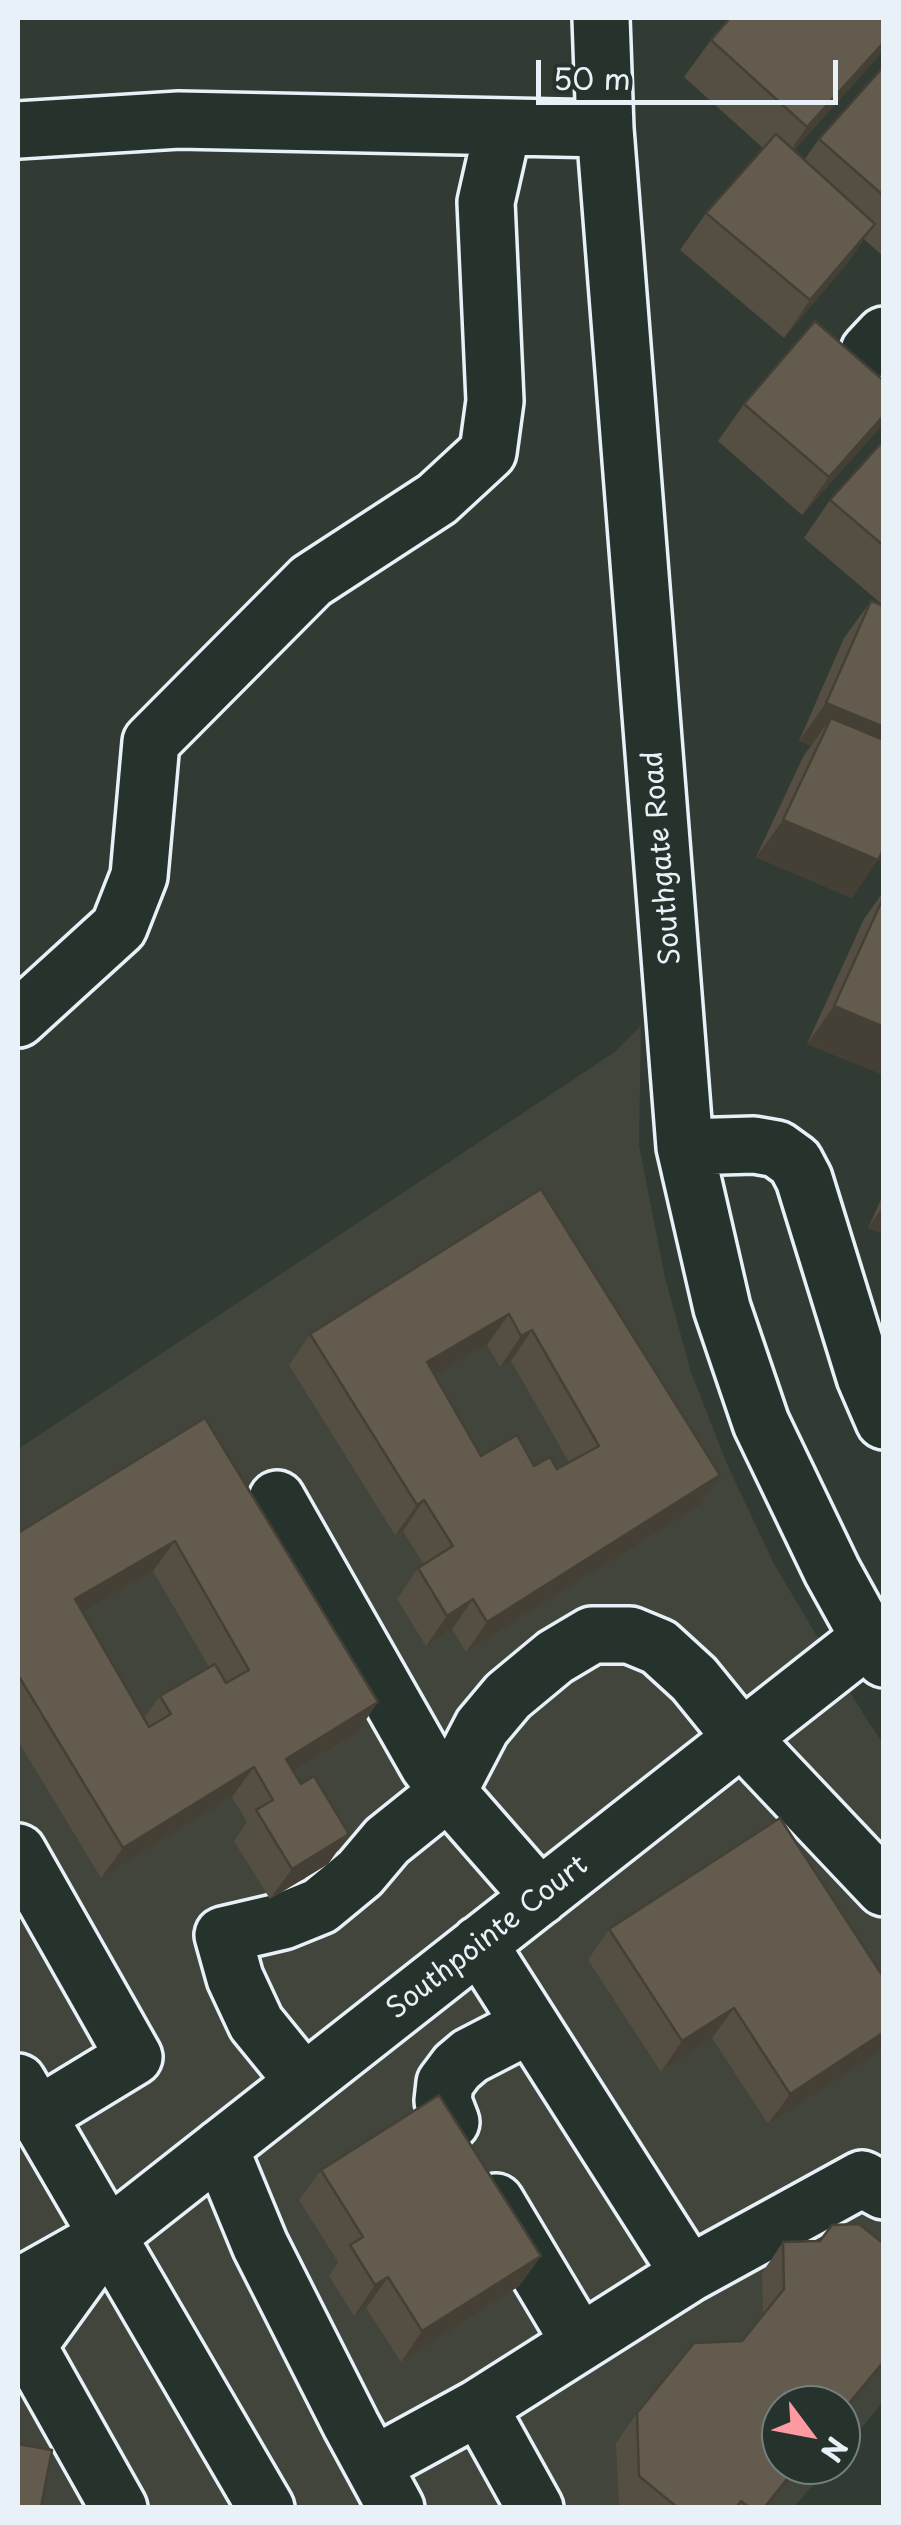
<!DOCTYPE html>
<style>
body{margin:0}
#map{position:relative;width:901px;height:2525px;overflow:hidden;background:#323b33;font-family:"Playpen Sans",sans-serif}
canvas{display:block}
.frame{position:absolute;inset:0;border:20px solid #e8f1f8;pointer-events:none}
.north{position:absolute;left:761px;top:2385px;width:100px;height:100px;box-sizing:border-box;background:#26332d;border:2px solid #747f7e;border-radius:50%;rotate:122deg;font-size:28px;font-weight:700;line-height:40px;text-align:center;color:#e8f1f8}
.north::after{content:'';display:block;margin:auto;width:35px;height:45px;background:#ff9aa2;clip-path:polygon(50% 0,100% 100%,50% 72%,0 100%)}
.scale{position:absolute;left:536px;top:60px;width:302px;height:45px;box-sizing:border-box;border:5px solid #e8f1f8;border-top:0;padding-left:12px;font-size:30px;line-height:35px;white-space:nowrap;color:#e8f1f8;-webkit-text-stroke:8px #26332d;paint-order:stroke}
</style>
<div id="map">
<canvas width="901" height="2525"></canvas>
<div class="frame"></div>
<div class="north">N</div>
<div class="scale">50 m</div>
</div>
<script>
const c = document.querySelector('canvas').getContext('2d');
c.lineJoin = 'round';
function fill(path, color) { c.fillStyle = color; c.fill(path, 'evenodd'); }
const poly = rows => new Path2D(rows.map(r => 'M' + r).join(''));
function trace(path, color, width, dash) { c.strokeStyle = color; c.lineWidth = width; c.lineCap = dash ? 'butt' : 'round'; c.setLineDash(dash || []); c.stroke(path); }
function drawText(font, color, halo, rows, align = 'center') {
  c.font = font + ' "Playpen Sans",sans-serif'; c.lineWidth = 9; c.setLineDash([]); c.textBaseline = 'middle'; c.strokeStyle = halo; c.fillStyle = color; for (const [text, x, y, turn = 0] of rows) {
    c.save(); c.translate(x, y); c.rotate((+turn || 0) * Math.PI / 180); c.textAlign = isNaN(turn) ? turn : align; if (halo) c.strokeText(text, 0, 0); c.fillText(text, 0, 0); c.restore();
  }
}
fill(poly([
 [641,1026,639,1145,665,1278,691,1372,727,1464,774,1564,867,1720,883,1743,883,2402,841,2452,841,2405,781,2405,781,2465,830,2465,794,2507,18,2508,18,1449,616,1051]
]), '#41453b');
const minor = poly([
 [601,18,605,129,685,1147,722,1308,761,1423,832,1571,869,1638,884,1659],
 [18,130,179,120,605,129],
 [869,351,884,335],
 [18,1019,119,927,139,876,151,742,311,581,437,499,488,452,495,401,486,202,503,127],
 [685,1147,754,1145,777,1149,795,1162,804,1179,865,1377,884,1421],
 [277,1499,428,1765,448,1792,540,1897],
 [18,1852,134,2057,37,2116],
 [18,2082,266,2508],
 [304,2082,256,2023,235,1978,223,1935,283,1921,320,1906,360,1873,387,1841,448,1792,482,1727,508,1696,555,1657,592,1635,630,1635,659,1647,694,1679,742,1738,884,1888],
 [451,2122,443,2101,445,2083,457,2067,470,2056,530,2025],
 [220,2148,260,2245,351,2425,396,2508],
 [496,2202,580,2343],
 [96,2252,28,2346,119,2508],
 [689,2274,862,2179,884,2191],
 [18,2287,107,2237,869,1638],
 [479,2407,689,2274,479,1944],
 [373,2465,479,2407,535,2508]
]);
trace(minor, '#e8f1f8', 62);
trace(minor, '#26332d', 55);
fill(poly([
 [884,18,884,48,876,59,794,150,804,160,819,139,884,66,884,257,864,239,848,262,784,338,680,250,706,213,763,148,684,77,711,40],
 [884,381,884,421,875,433,802,515,718,441,744,404],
 [884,440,884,606,804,538,830,500],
 [871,601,852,898,756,857,804,755,811,746,799,741,844,638],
 [884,891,884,1075,807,1044,864,919],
 [541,1189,699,1506,466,1652,452,1629,426,1646,397,1599,418,1568,424,1565,403,1531,395,1535,289,1365,310,1334],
 [487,1345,500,1367,511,1361,569,1462,557,1469,481,1456,435,1375],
 [884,1193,884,1234,868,1228],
 [205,1418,357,1733,294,1772,301,1784,349,1834,328,1864,270,1899,234,1841,247,1822,232,1797,101,1878,18,1741,18,1533],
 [153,1571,209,1667,160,1696,144,1718,83,1613],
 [609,1929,884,1978,768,2124,712,2038,661,2072,588,1960],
 [321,2170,541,2256,519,2286,401,2362,366,2308,354,2316,329,2276,338,2262,299,2200],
 [783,2242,875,2375,781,2465,802,2465,767,2508,619,2508,616,2443,637,2413,742,2341,763,2315,762,2273]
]), '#554e42');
fill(poly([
 [884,42,884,48,876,59,781,164,807,127],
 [875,224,848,262,784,338,810,300],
 [884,415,884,421,875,433,802,515,829,477],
 [826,703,884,727,884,776,831,718,811,746,799,741],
 [783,820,878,860,852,898,756,857],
 [834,1006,884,1027,884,1075,807,1044],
 [884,1205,884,1234,868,1228],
 [509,1314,487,1345,406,1392,427,1362],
 [532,1330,511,1361,500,1367,521,1336],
 [720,1475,699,1506,466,1652,487,1622],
 [424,1500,403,1531,395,1535,417,1505],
 [175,1541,153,1571,54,1630,75,1599],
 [473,1599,452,1629,426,1646,447,1616],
 [378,1702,357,1733,265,1789,286,1759],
 [254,1767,232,1797,101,1878,123,1848],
 [349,1834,328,1864,270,1899,292,1869],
 [734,2008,712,2038,661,2072,682,2041],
 [884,2032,884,2049,768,2124,790,2094],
 [541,2256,519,2286,401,2362,422,2331],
 [388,2277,366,2308,354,2316,375,2285],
 [884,2361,884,2363,875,2375,841,2417,841,2413],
 [798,2465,802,2465,767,2508,764,2508]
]), '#454036');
const building = poly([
 [730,18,884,18,884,42,807,127,711,40,730,18],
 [884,66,884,196,819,139,884,66],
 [776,134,875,224,810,300,706,213,776,134],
 [815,321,884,381,884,415,829,477,744,404,815,321],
 [884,440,884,546,830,500,884,440],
 [871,601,884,606,884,727,826,703,871,601],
 [831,718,884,740,884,848,878,860,783,820,831,718],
 [884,896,884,1027,834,1006,884,896],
 [541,1189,720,1475,487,1622,473,1599,447,1616,418,1568,453,1546,424,1500,417,1505,310,1334,541,1189],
 [509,1314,521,1336,532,1330,599,1446,557,1469,550,1457,534,1466,517,1435,481,1456,427,1362,509,1314],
 [205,1418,378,1702,286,1759,301,1784,314,1776,349,1834,292,1869,256,1810,273,1800,254,1767,123,1848,18,1675,18,1533,205,1418],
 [175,1541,249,1670,226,1683,215,1664,160,1696,171,1714,149,1727,75,1599,175,1541],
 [780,1818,884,1978,884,2032,790,2094,734,2008,682,2041,609,1929,780,1818],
 [439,2095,541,2256,422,2331,388,2277,375,2285,350,2245,363,2237,321,2170,439,2095],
 [859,2224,884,2244,884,2361,841,2413,841,2405,781,2405,781,2465,798,2465,764,2508,750,2508,741,2501,736,2508,678,2508,639,2476,637,2413,694,2343,742,2341,784,2289,783,2242,820,2241,832,2225,859,2224],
 [18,2444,52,2450,41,2507,46,2508,18,2508,18,2444]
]);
fill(building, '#635b4d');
trace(building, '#454036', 2.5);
drawText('28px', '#e8f1f8', '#26332d', [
 ["Southgate Road",663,858,-95],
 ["Southpointe Court",488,1938,-38]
]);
</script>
